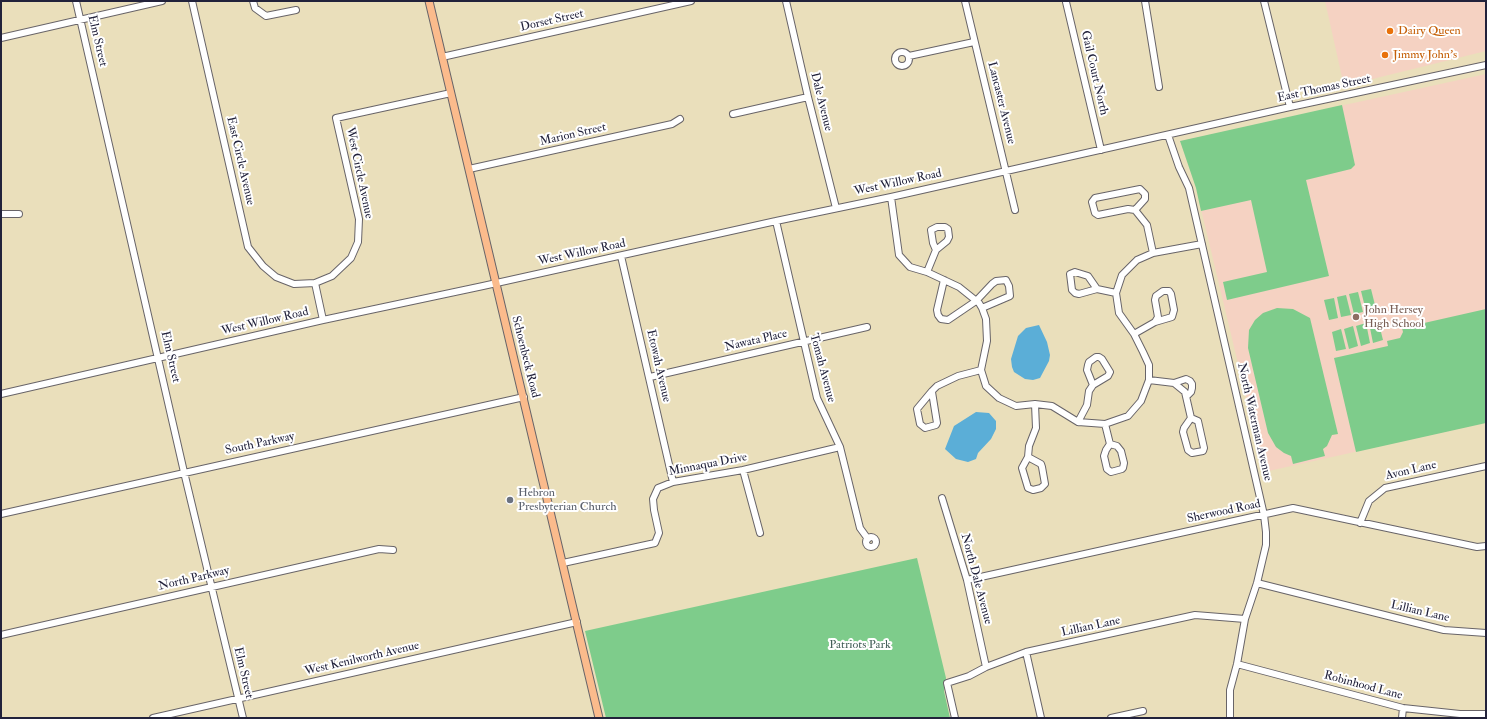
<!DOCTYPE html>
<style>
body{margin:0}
#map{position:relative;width:1487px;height:719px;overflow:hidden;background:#eadfbb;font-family:"IM FELL Double Pica",serif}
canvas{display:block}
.frame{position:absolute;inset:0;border:2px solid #22223b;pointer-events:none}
</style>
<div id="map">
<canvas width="1487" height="719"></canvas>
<div class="frame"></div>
</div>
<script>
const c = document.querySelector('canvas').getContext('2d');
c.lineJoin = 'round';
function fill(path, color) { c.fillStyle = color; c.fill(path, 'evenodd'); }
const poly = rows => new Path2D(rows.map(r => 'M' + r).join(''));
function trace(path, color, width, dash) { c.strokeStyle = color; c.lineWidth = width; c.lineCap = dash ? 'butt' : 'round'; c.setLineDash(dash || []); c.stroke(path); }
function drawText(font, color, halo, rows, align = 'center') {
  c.font = font + ' "IM FELL Double Pica",serif'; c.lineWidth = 4; c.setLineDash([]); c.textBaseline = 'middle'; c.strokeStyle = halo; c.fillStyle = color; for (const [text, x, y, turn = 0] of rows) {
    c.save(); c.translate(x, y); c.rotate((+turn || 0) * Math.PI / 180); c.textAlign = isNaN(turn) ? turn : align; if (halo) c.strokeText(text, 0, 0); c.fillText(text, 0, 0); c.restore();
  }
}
fill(poly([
 [1325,1,1486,1,1486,51,1344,86],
 [1486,74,1486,423,1264,472,1196,188,1180,141]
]), '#f5d2c2');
fill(poly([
 [1342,105,1355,165,1351,169,1306,180,1329,276,1227,300,1223,282,1267,272,1251,200,1201,211,1196,188,1180,141],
 [1371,289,1376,309,1366,311,1361,291],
 [1358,292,1363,312,1354,314,1349,294],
 [1346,295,1351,315,1341,317,1337,297],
 [1334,298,1338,318,1329,320,1324,300],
 [1277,308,1293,309,1310,318,1338,434,1332,435,1327,446,1323,449,1325,456,1293,464,1291,456,1284,453,1276,447,1268,433,1248,348,1249,330,1255,320,1263,313],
 [1486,309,1486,423,1356,452,1334,358,1388,346,1387,341,1400,338,1403,332,1402,328],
 [1378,320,1383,340,1373,343,1369,323],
 [1366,323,1370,343,1361,346,1356,326],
 [1353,326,1358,346,1349,349,1344,329],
 [1341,329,1346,349,1336,351,1332,332],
 [917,558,946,678,944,691,950,718,606,718,585,631]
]), '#7ecc8b');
fill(poly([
 [1039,325,1047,342,1050,355,1049,361,1040,378,1033,380,1025,379,1014,372,1012,367,1011,359,1018,336,1026,328],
 [976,412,989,413,996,421,996,429,991,439,978,453,976,459,968,462,956,459,945,449,954,426]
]), '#5baed7');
const minor = poly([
 [76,1,184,472,243,718],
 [192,1,248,247,263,266,276,277,294,284,315,283,332,276,351,258,358,242,359,219,336,118,451,93],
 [253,1,255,8,266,16,296,10],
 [786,1,808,97,836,208],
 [965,1,1015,210],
 [1145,1,1159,87],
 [1264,1,1290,107],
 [1066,2,1101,150],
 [1,38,162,1],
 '895 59a7 7 0 1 1 14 0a7 7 0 1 1-14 0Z',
 [909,56,974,42],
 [442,57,691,1],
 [733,114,808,97],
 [1168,135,1179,167,1189,188,1264,515,1266,532,1266,545,1257,583,1245,619,1237,664,1230,690,1230,718],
 [469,169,672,124,680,119],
 [891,197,899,255,910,267,927,272,959,287,979,303,982,308,986,319,987,341,981,370,986,386,999,398,1016,406,1035,404,1052,406,1078,422,1105,424,1128,416,1141,401,1149,380,1149,365,1143,352,1134,334,1119,313,1116,293,1122,275,1137,260,1153,253,1202,244],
 [1135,210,1145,199,1145,194,1140,189,1095,198,1092,202,1095,213,1098,215,1128,209,1135,210,1147,225,1153,253],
 [1,214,19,214],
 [776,221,817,398,840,447,860,528,868,539],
 [621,256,673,482],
 [927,272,936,250,947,241,949,237,948,229,945,227,937,227,931,230,933,243,936,250],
 [944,280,937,310,938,315,941,319,948,320,976,301,992,284,996,281,1006,280,1009,286,1010,296,982,308],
 [315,283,323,320],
 [1097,289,1088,276,1075,272,1070,274,1072,290,1075,293,1079,294,1097,289,1116,293],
 [1134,334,1155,322,1172,317,1174,310,1171,294,1169,291,1163,291,1156,296,1155,300,1158,317,1155,322],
 [650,377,867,327],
 [1149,380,1174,383,1185,392,1191,418,1184,428,1183,432,1188,450,1192,453,1203,451,1204,448,1198,421,1191,418],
 [1174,383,1186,379,1190,381,1192,384,1192,388,1191,392,1187,396],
 [932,392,937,423,936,425,925,428,920,424,917,409,932,391,937,386,958,376,981,370],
 [1,394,323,320,483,286,776,221,891,197,1290,107,1486,65],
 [1078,422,1087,405,1089,391,1093,385,1108,376,1110,372,1102,359,1099,357,1096,357,1089,362,1088,365,1087,370,1093,385],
 [1105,424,1110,444],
 [1110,444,1117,446,1121,451,1124,463,1123,468,1122,469,1111,472,1107,469,1104,456,1106,450,1110,444],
 [1028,457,1041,464,1042,467,1045,484,1041,488,1033,490,1028,488,1022,468,1028,457,1029,446,1036,428,1035,404],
 [743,470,760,533],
 [942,498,967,580,986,667],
 [1,514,524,397],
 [1360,523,1369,501,1385,488,1486,466],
 '866 542a5 5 0 1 1 10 0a5 5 0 1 1-10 0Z',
 [563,563,655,543,659,533,654,510,653,499,658,488,673,482,743,470,840,447],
 [967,580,1293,508,1477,547,1486,546],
 [1257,583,1444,630,1486,633],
 [1,635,379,549,393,550],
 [1026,652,1041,718],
 [1237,664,1403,708,1460,714,1486,714],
 [153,718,577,622],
 [955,718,947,683,969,676,986,667,1026,652,1195,615,1245,619],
 [1111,718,1143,711],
 [1402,718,1403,708]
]);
const major = poly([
 [429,1,599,718]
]);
trace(minor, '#686468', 8);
trace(major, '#686468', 9);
trace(minor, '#fff', 6);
trace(major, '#fbbb8c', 7);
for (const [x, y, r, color] of [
 [1390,31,4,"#e8710a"],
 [1385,55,4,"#e8710a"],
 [1356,317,4,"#8d6e63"],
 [510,500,4,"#6b7280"]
]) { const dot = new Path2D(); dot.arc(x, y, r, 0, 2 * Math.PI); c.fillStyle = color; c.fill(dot); trace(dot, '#fff', 1.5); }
drawText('12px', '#22223b', '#fff', [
 ["Dorset Street",552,21,-13],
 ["Elm Street",97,41,77],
 ["Gail Court North",1094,73,77],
 ["East Thomas Street",1324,89,-12],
 ["Dale Avenue",821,102,76],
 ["Lancaster Avenue",1001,103,76],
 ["Marion Street",573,135,-13],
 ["East Circle Avenue",240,161,77],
 ["West Circle Avenue",359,173,78],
 ["West Willow Road",898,183,-12],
 ["West Willow Road",582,253,-12],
 ["West Willow Road",265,322,-13],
 ["Nawata Place",756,341,-13],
 ["Elm Street",170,357,77],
 ["Schoenbeck Road",525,357,76],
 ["Etowah Avenue",658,366,77],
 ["Tomah Avenue",822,368,75],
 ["North Waterman Avenue",1254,422,77],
 ["South Parkway",260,444,-12],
 ["Minnaqua Drive",708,465,-11],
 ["Avon Lane",1411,471,-13],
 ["Sherwood Road",1224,512,-12],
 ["North Parkway",194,579,-13],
 ["North Dale Avenue",976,579,75],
 ["Lillian Lane",1420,612,13],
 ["Lillian Lane",1091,627,-12],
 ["West Kenilworth Avenue",362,659,-13],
 ["Elm Street",243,673,77],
 ["Robinhood Lane",1363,686,15]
]);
drawText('12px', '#c56008', '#fff', [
 ["Dairy Queen",1398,31],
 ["Jimmy John's",1393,55]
], 'left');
drawText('12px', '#785e54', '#fff', [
 ["John Hersey",1364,310],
 ["High School",1364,324]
], 'left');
drawText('12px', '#5b616d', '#fff', [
 ["Hebron",518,493],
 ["Presbyterian Church",518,507]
], 'left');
drawText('12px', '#425e57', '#fff', [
 ["Patriots Park",860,645]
]);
</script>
